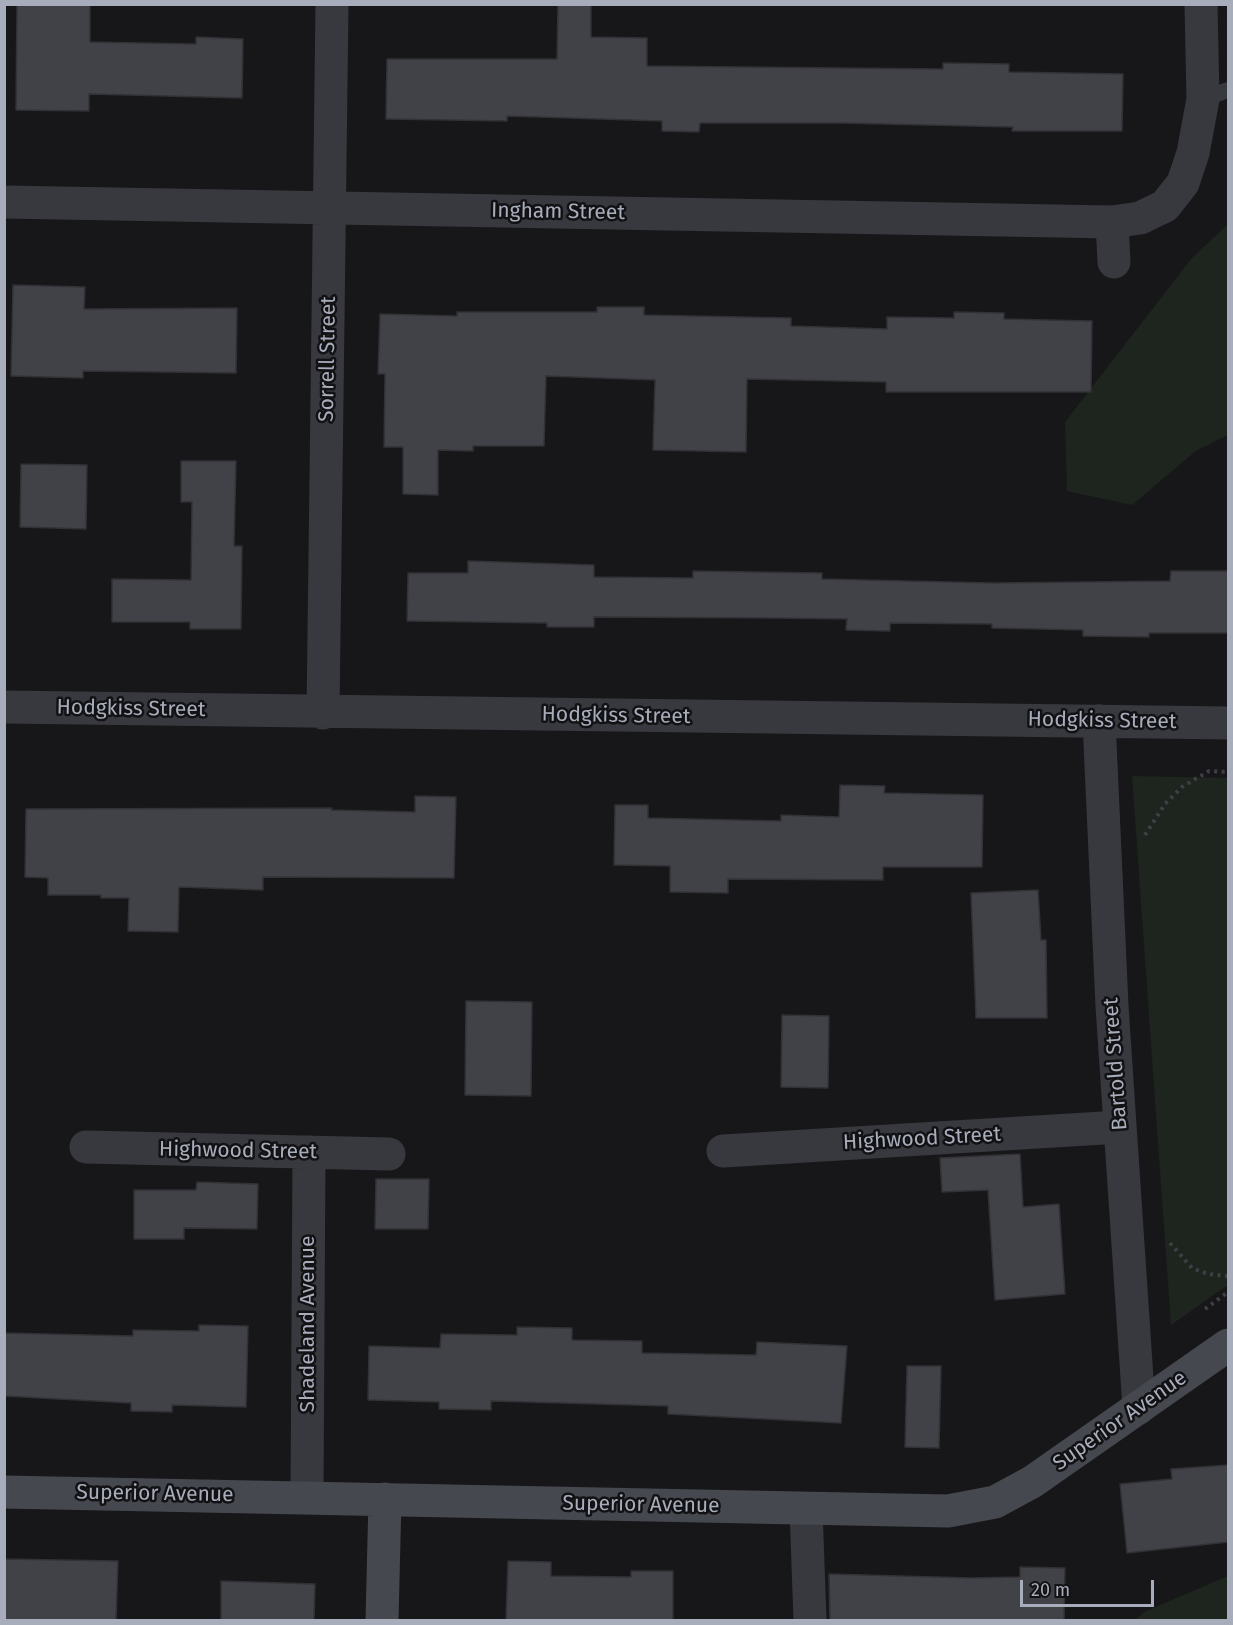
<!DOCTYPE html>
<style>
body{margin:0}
#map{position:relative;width:1233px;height:1625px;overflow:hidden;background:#17171a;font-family:"Fira Sans",sans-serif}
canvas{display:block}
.frame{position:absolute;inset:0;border:6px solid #a8adbb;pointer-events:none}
.scale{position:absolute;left:1020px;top:1580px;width:134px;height:27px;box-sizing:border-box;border:3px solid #a8adbb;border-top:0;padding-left:8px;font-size:18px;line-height:21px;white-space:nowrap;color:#a8adbb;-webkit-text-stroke:4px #121215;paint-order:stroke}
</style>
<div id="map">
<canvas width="1233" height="1625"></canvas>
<div class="frame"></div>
<div class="scale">20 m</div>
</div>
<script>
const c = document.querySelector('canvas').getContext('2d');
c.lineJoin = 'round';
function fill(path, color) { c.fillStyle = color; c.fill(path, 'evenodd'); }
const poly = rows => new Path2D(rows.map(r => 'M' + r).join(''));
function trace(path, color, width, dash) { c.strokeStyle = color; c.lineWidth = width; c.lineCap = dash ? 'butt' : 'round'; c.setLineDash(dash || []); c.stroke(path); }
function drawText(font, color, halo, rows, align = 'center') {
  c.font = font + ' "Fira Sans",sans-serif'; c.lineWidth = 5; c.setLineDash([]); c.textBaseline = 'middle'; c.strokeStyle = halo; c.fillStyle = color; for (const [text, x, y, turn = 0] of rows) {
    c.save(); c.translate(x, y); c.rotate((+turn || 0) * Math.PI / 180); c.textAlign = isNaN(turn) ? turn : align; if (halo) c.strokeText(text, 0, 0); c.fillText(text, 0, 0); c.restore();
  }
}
fill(poly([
 [1228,224,1228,435,1196,451,1132,505,1067,491,1065,422,1191,259],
 [1132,776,1228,778,1228,1285,1171,1325],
 [1228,1576,1228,1620,1135,1620,1144,1612]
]), '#1d251e');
const building = poly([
 [17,4,90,4,90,42,196,44,196,37,243,39,242,98,89,94,89,111,16,110,17,4],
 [558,4,591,4,591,37,647,38,647,66,943,69,943,63,1009,64,1009,72,1123,74,1122,131,1012,131,1013,127,840,123,700,123,699,132,662,131,662,121,507,116,507,121,386,119,387,59,557,59,558,4],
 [13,285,85,287,84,309,237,308,236,373,83,371,83,378,11,376,13,285],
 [597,307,644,307,644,315,791,318,791,326,887,329,887,317,954,318,954,312,1004,313,1004,319,1092,321,1091,392,886,392,886,382,747,379,746,452,653,450,655,380,546,376,544,446,473,446,473,451,438,450,438,495,403,494,403,447,384,447,385,374,378,374,380,314,457,316,457,312,597,312,597,307],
 [181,461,236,461,234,546,242,546,241,629,190,629,190,622,112,622,112,579,191,580,192,502,181,502,181,461],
 [21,464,87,465,86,529,20,527,21,464],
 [468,561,594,565,594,577,693,578,693,571,822,573,822,579,993,583,1170,581,1171,571,1228,571,1228,633,1149,633,1149,637,1083,636,1083,630,992,628,992,624,890,623,890,631,846,630,847,619,771,618,594,617,594,627,547,627,547,623,407,621,408,573,468,573,468,561],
 [840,785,885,786,884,793,983,795,982,867,883,867,883,880,728,879,728,893,670,892,670,866,614,865,615,805,648,805,648,818,781,821,781,815,839,817,840,785],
 [415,796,456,797,454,878,263,877,263,890,179,887,178,932,128,931,129,898,101,898,101,895,48,895,48,878,25,877,26,809,332,808,331,810,415,812,415,796],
 [1038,890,1041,940,1046,940,1047,1018,976,1018,971,893,1038,890],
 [466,1001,532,1002,531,1096,465,1095,466,1001],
 [782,1015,829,1016,828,1088,781,1087,782,1015],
 [1020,1154,1023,1207,1059,1204,1065,1294,995,1300,988,1190,942,1192,940,1158,1020,1154],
 [376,1179,429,1179,428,1229,375,1229,376,1179],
 [197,1182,258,1184,257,1229,184,1228,184,1239,134,1239,134,1190,196,1190,197,1182],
 [199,1325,248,1326,246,1407,172,1405,172,1412,131,1411,131,1403,4,1396,4,1333,133,1336,133,1330,199,1331,199,1325],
 [517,1327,572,1328,572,1340,642,1341,642,1353,756,1355,757,1342,847,1346,841,1423,668,1414,668,1406,491,1401,491,1410,439,1409,439,1402,368,1400,369,1346,440,1348,441,1334,517,1335,517,1327],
 [907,1366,941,1366,939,1448,905,1447,907,1366],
 [1228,1465,1228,1542,1127,1553,1120,1484,1172,1479,1171,1469,1228,1465],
 [4,1559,118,1561,116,1620,4,1620,4,1559],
 [508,1561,551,1562,551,1576,631,1577,631,1571,673,1571,673,1620,506,1620,508,1561],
 [1020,1567,1065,1568,1064,1620,830,1620,829,1574,971,1578,1020,1577,1020,1567],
 [221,1581,315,1584,314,1620,221,1620,221,1581]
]);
fill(building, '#414247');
trace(building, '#313136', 1.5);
trace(poly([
 [1145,835,1165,804,1182,787,1209,771,1228,772],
 [1170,1243,1192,1268,1208,1274,1228,1276],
 [1205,1309,1228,1292]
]), '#3e4046', 4, [3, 4.5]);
trace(poly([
 [1203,99,1228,90]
]), '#38393f', 16);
trace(poly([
 [4,202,1112,222],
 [1114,262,1112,222,1140,218,1165,206,1183,183,1193,153,1203,99,1201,4],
 [4,707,1228,723],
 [323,713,332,4],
 [1099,721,1112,1006,1139,1408],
 [86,1147,389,1154],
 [723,1151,1120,1127],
 [307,1496,309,1152],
 [806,1509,810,1620]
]), '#38393f', 33);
trace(poly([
 [4,1492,948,1511,995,1502,1032,1482,1228,1345],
 [382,1620,385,1499]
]), '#46484f', 33);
drawText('21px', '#a8adbb', '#121215', [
 ["Ingham Street",558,212,1],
 ["Sorrell Street",328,359,-89],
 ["Hodgkiss Street",131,709,1],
 ["Hodgkiss Street",616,716,1],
 ["Hodgkiss Street",1102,721,1],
 ["Bartold Street",1116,1064,-94],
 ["Highwood Street",922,1139,-3],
 ["Highwood Street",238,1151,1],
 ["Shadeland Avenue",308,1324,-90],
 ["Superior Avenue",1120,1421,-35],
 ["Superior Avenue",155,1494,1],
 ["Superior Avenue",641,1505,1]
]);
</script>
